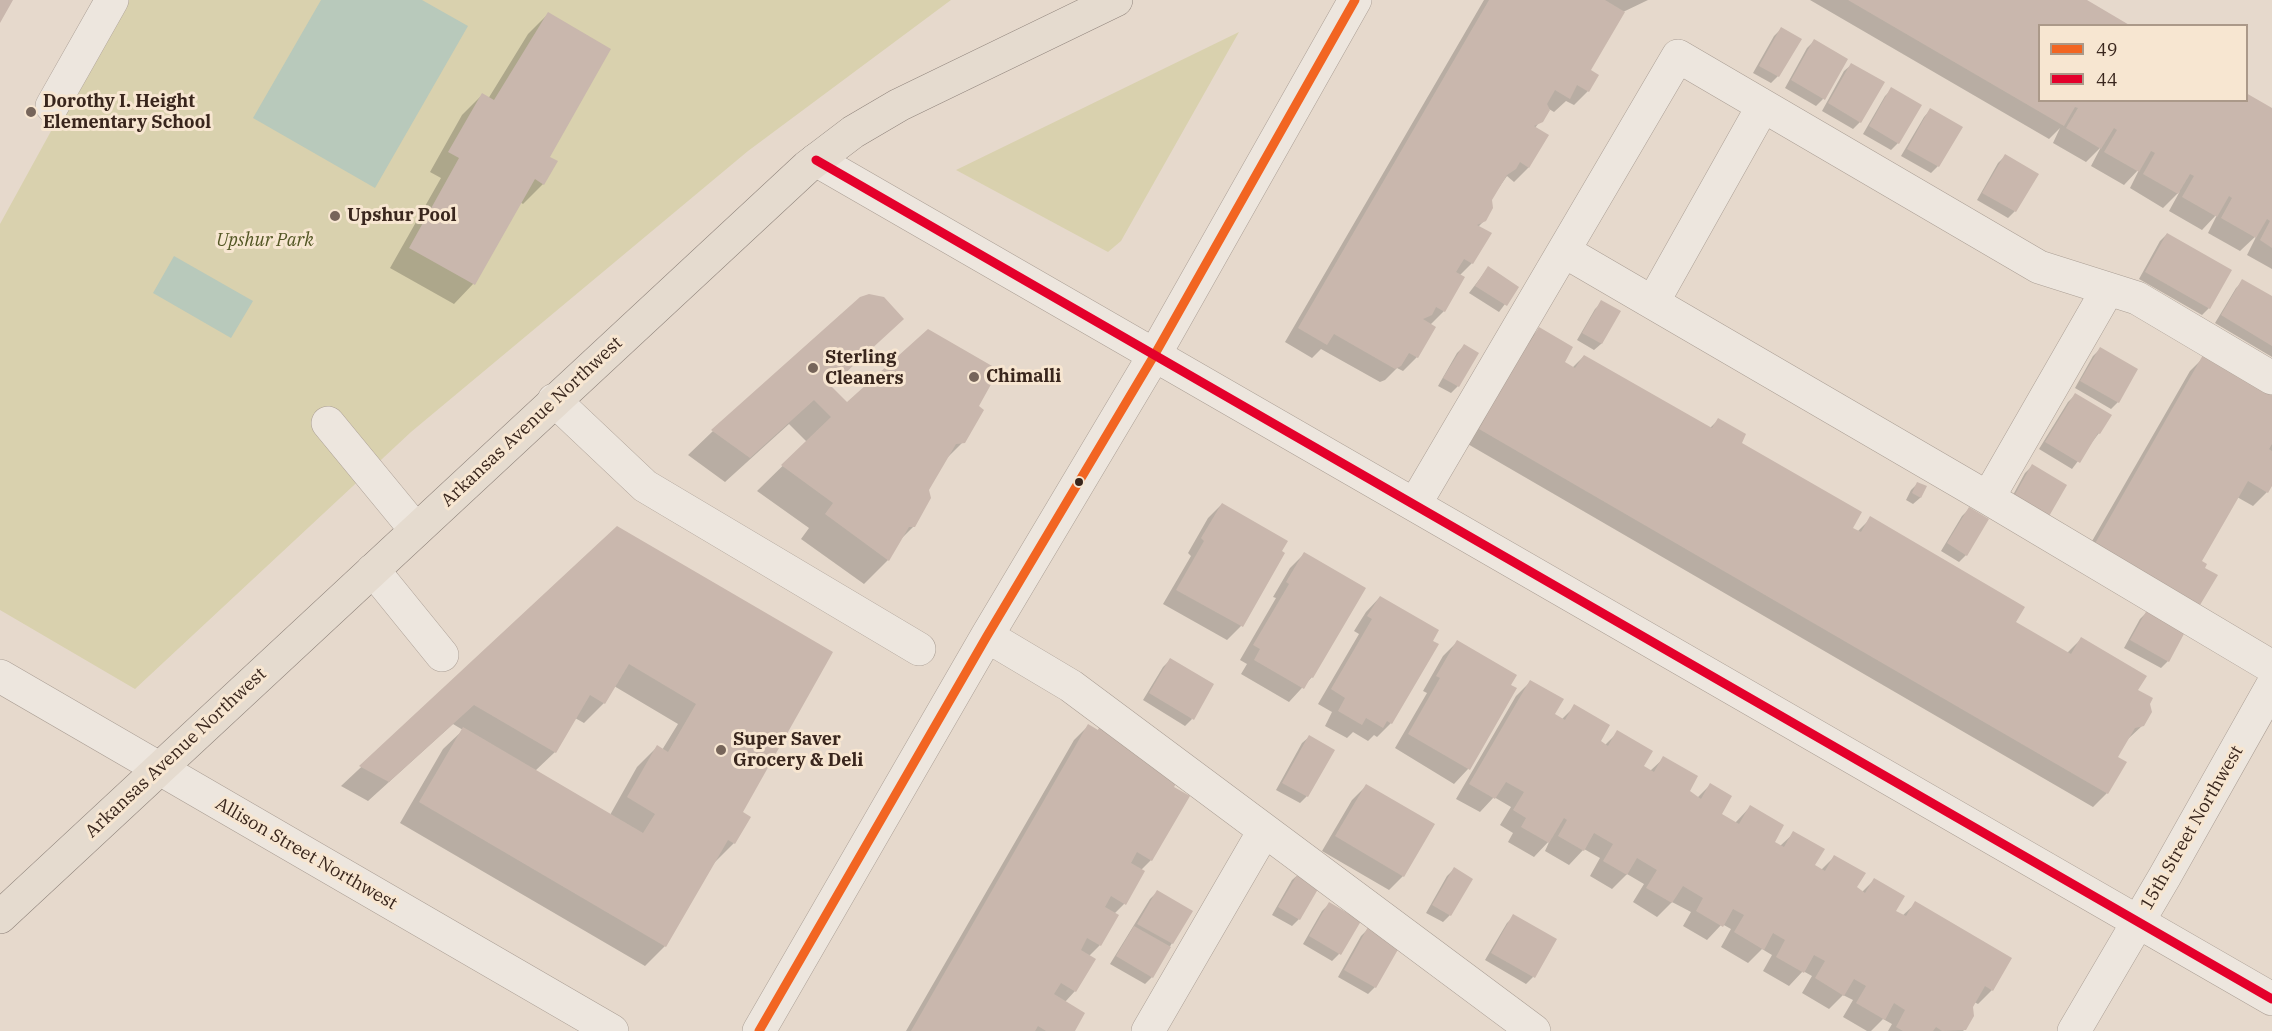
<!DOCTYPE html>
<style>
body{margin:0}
#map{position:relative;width:2272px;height:1031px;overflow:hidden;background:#e6d9cc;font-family:"IBM Plex Serif",serif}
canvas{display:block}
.legend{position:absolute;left:2038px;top:24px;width:210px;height:78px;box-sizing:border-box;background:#f7e6d1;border:2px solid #ab9989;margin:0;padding:8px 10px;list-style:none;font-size:18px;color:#39261d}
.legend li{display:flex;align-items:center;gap:12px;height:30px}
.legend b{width:30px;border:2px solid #ab9989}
</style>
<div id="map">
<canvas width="2272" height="1031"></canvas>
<ul class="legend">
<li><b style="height:8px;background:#f26522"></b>49</li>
<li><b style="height:8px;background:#e4002b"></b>44</li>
</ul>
</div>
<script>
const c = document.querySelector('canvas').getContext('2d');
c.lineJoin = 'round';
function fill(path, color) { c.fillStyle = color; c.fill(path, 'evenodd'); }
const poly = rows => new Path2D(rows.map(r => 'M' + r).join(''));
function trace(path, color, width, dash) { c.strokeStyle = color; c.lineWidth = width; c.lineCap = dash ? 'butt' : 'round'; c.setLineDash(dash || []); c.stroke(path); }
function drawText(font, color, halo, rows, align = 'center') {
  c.font = font + ' "IBM Plex Serif",serif'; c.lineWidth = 6; c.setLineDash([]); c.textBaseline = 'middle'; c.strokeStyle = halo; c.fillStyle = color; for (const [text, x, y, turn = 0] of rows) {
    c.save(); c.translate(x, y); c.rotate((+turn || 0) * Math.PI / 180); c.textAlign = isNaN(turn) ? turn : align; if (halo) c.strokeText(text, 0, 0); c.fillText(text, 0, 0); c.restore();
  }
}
fill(poly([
 [123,0,951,0,748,151,411,432,135,689,0,610,0,224],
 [1239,32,1121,241,1108,252,956,170]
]), '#d9d1ae');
fill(poly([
 [321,0,422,0,468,26,375,188,253,118],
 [174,256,253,301,231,338,153,293]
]), '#b8c9bb');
fill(poly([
 [1484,0,1648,0,1623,12,1589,71,1588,91,1574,105,1566,101,1554,112,1549,109,1535,128,1547,135,1528,168,1514,182,1507,176,1491,199,1485,220,1478,227,1472,263,1459,276,1444,311,1430,325,1417,357,1403,371,1397,368,1385,380,1380,382,1321,349,1312,358,1285,342],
 [1810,0,2084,0,2040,26,2040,100,2272,109,2272,269,2247,255,2257,235,2240,251,2208,233,2218,213,2202,230,2169,211,2180,191,2163,208,2130,188,2140,168,2124,185,2091,166,2101,147,2086,162,2053,143,2060,128,2049,139],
 [548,14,547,157,543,184,523,204,520,202,473,284,454,304,390,268,441,178,430,172,462,115,482,95,488,99,528,34],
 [1781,29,1778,76,1771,83,1753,73,1774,36],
 [1814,41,1823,99,1816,106,1785,88,1807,48],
 [1851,65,1860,122,1853,129,1822,111,1844,71],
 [1892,89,1898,143,1891,150,1863,134,1885,96],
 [1930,110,1938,166,1931,173,1901,156,1924,117],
 [2005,156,2015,211,2008,218,1977,200,1998,163],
 [2167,234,2209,308,2202,315,2139,279,2160,241],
 [1488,268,1517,288,1499,312,1469,293],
 [2243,281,2272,298,2272,357,2215,323,2236,288],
 [861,299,902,319,830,387,847,404,977,406,963,442,943,462,928,490,914,526,900,540,888,560,864,584,801,539,809,528,757,491,807,442,789,424,725,482,688,455,713,431],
 [1602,302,1619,312,1601,344,1594,350,1577,340,1595,309],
 [1539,329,1563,363,1572,368,1584,356,1709,429,1718,420,1739,443,1851,529,1857,532,1871,518,2014,623,2067,653,2081,639,2136,690,2143,725,2128,739,2116,757,2107,793,2093,807,1466,443,1526,342],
 [1464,346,1477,353,1458,386,1451,393,1438,386,1457,353],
 [2100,349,2118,402,2111,409,2075,388,2093,356],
 [2204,357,2272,393,2272,483,2267,492,2253,506,2237,497,2080,562,2190,371],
 [2075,395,2099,433,2072,469,2039,449,2068,402],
 [2032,466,2047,517,2007,506,2025,473],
 [1918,483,1925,487,1920,498,1913,504,1906,500,1911,490],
 [1222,504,1283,554,1241,626,1227,640,1163,604,1191,556,1188,553,1208,518],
 [1969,509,1966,555,1959,562,1941,551,1962,516],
 [617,527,831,653,741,813,734,843,714,863,665,946,645,966,400,823,443,749,463,730,453,724,368,801,341,786],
 [614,686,678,724,662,750,657,747,637,767,610,815,535,771,555,752,575,718,584,723,604,703],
 [1304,554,1312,677,1289,702,1241,674,1247,664,1240,660,1276,598,1273,597,1290,568],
 [1380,597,1391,723,1377,737,1374,735,1368,741,1353,732,1347,738,1325,726,1332,712,1318,704,1359,634,1354,631,1366,612],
 [2147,612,2183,633,2168,661,2161,668,2124,648,2140,619],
 [1457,642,1515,689,1468,769,1454,784,1395,748,1427,693,1423,691,1443,656],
 [1170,660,1192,719,1185,726,1143,700,1163,667],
 [1530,682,1553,715,1561,720,1575,706,1599,742,1605,745,1618,732,1642,767,1650,771,1664,758,1688,792,1697,798,1710,785,1720,814,1735,823,1750,807,1773,842,1780,846,1794,833,1813,865,1821,870,1834,857,1855,888,1862,892,1874,880,1894,911,1902,916,1916,903,1992,990,1978,1004,1974,1002,1965,1029,1963,1031,1888,1031,1892,1024,1883,1019,1871,1031,1867,1031,1843,1017,1853,1000,1843,995,1829,1009,1802,993,1812,976,1803,971,1789,986,1763,971,1772,955,1762,949,1748,963,1721,947,1731,929,1722,924,1707,940,1683,926,1691,912,1672,902,1657,917,1633,902,1644,884,1627,874,1612,889,1590,876,1600,858,1584,849,1569,865,1545,851,1550,840,1534,857,1508,842,1513,833,1500,825,1511,807,1494,797,1480,812,1456,799,1516,696],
 [1088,726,1097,731,1100,728,1172,788,1151,860,1141,870,1124,904,1114,914,1100,945,1089,956,1075,991,1065,1002,1073,1031,906,1031,1074,740],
 [1309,737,1307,796,1300,803,1276,790,1302,743],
 [1366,786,1403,876,1389,890,1322,851,1352,800],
 [1454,869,1450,915,1443,922,1426,913,1447,876],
 [1299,874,1299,919,1292,926,1272,915,1292,880],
 [1157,892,1172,943,1152,977,1145,984,1110,964,1150,899],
 [1329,904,1339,954,1332,961,1303,944,1322,911],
 [1514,916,1533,977,1526,984,1485,960,1507,923],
 [1368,929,1375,987,1368,994,1338,977,1361,936]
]), '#0003');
fill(poly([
 [0,0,13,0,0,23],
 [1489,0,1605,0,1625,12,1591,70,1599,75,1589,92,1577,85,1570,99,1555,90,1547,104,1550,110,1543,122,1534,126,1549,135,1529,168,1520,162,1516,169,1507,175,1492,200,1493,208,1486,221,1477,225,1492,233,1473,264,1464,259,1456,272,1465,277,1445,312,1436,307,1432,315,1423,319,1436,327,1418,358,1409,353,1401,366,1395,369,1334,334,1327,345,1298,328],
 [1848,0,2087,0,2131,26,2040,26,2040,100,2246,100,2246,93,2272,108,2272,248,2260,240,2270,221,2267,219,2256,238,2221,218,2232,198,2229,196,2217,217,2182,197,2194,176,2190,174,2178,194,2143,174,2155,153,2151,151,2139,172,2104,152,2117,130,2114,128,2101,149,2066,128,2078,108,2075,107,2064,126],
 [548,12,611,49,550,157,558,161,544,185,535,179,475,285,409,248,459,158,448,152,482,93,494,100],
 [1781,27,1802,39,1779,77,1759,66],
 [1814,39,1848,59,1825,100,1791,80],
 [1851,63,1885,82,1861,123,1828,103],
 [1891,87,1922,105,1899,144,1869,126],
 [1930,108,1963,127,1939,167,1907,149],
 [2005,154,2039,174,2016,212,1982,193],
 [2167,233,2232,270,2210,309,2145,272],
 [1488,266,1519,287,1507,306,1475,286],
 [2242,279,2272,296,2272,346,2221,315],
 [869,294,884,297,904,319,831,386,847,402,928,329,999,370,979,406,984,410,965,443,956,444,929,490,931,498,915,527,909,527,889,561,825,514,833,503,781,465,831,417,814,400,750,458,711,430,860,297],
 [1601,300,1621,311,1602,344,1582,333],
 [1539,327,1573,347,1565,362,1575,368,1584,355,1712,428,1718,418,1746,434,1742,443,1862,512,1853,528,1861,532,1870,516,2025,607,2016,622,2071,654,2081,637,2147,676,2138,690,2153,698,2150,704,2152,712,2144,726,2135,728,2118,757,2127,762,2108,794,1479,429,1487,415,1476,408,1518,335,1530,342],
 [1464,344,1479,353,1459,387,1443,378],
 [2100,347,2138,369,2119,403,2080,381],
 [2203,355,2272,391,2272,444,2269,449,2272,451,2272,486,2268,493,2248,481,2202,561,2207,564,2205,568,2218,575,2197,610,2093,547],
 [2075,393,2112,415,2100,434,2098,433,2080,463,2045,442],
 [2032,464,2067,485,2048,518,2013,498],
 [1917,482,1927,486,1921,498,1912,493],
 [1222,503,1288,541,1282,551,1285,553,1243,627,1176,590,1204,541,1201,538],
 [1969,507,1989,519,1967,556,1947,543],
 [617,526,833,652,743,812,751,817,735,844,728,840,666,947,419,802,463,727,643,833,655,814,627,797,657,745,668,752,696,704,629,664,605,704,590,695,556,753,474,705,389,782,359,766],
 [1304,552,1366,588,1313,678,1311,677,1304,689,1254,660,1260,649,1253,645,1289,584,1286,582],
 [1380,596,1439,630,1433,641,1439,644,1392,724,1387,721,1383,728,1366,718,1362,725,1338,711,1345,698,1331,689,1372,619,1367,616],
 [2147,610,2185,632,2169,662,2130,640],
 [1457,640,1517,675,1511,685,1517,688,1470,770,1408,734,1440,678,1436,676],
 [1170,658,1214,684,1194,720,1149,693],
 [1530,680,1564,699,1555,714,1565,720,1574,704,1610,725,1601,741,1608,746,1617,730,1653,751,1644,766,1654,772,1663,756,1698,776,1690,791,1701,799,1710,783,1732,796,1722,814,1739,824,1750,805,1784,825,1775,842,1784,847,1793,831,1825,849,1815,865,1825,871,1834,855,1866,873,1857,887,1865,893,1874,878,1905,896,1896,911,1906,916,1915,901,2012,958,1993,991,1985,986,1973,1007,1974,1016,1966,1030,1942,1031,1936,1027,1933,1031,1903,1031,1896,1027,1905,1010,1894,1003,1885,1020,1856,1003,1866,986,1854,979,1844,996,1815,978,1825,961,1814,955,1804,973,1776,957,1785,940,1773,933,1764,950,1734,932,1744,915,1733,909,1723,927,1696,911,1703,898,1683,886,1672,903,1646,888,1657,870,1637,858,1627,875,1603,861,1613,844,1594,833,1584,851,1558,836,1567,820,1564,818,1549,843,1521,827,1526,818,1513,810,1524,792,1506,782,1495,799,1469,784],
 [1088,724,1098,730,1100,726,1182,773,1174,787,1190,796,1152,861,1137,852,1131,863,1145,871,1126,905,1111,896,1105,907,1119,915,1101,946,1087,938,1081,950,1096,959,1076,992,1061,983,1054,994,1085,1013,1075,1031,1046,1031,1038,1026,1035,1031,911,1031],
 [1309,735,1335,750,1308,797,1282,783],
 [1366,784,1435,824,1404,877,1335,836],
 [1454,867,1473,879,1451,916,1432,905],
 [1299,872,1321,884,1300,920,1278,907],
 [1157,890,1193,911,1173,944,1137,924],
 [1329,902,1361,921,1341,955,1309,936],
 [1513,914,1557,939,1535,978,1491,953],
 [1134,926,1171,947,1153,978,1116,956],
 [1368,927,1400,946,1376,988,1344,970]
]), '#c9b7ad');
const minor = poly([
 [52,106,112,0],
 [816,160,2272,999],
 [1564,251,1988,498,2272,667],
 [1653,302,1763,106],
 [554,400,645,486,919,649],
 [328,423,416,530],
 [1988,498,2108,289],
 [1415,504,1678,56,2039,267,2137,298,2272,378],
 [373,570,442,655],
 [987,636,1071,686,1534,1031],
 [0,676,612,1031],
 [759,1031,987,636,1155,354,1355,0],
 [1148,1031,1264,831],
 [2074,1031,2165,876,2272,686]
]);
const major = poly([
 [0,917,807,167,853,132,899,105,1116,0]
]);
trace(minor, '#ab9f95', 34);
trace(major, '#90847c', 34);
trace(minor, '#ede6de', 33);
trace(major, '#e5dbcf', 33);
trace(poly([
 [759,1031,987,636,1155,354,1355,0]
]), '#f26522', 9);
trace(poly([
 [816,160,2272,999]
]), '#e4002b', 9);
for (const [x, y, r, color] of [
 [31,112,6,"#76655a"],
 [335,216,6,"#76655a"],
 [813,368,6,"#76655a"],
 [974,377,6,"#76655a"],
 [1079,482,5,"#39261d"],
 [721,750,6,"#76655a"]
]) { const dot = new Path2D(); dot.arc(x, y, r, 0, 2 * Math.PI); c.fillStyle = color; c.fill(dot); trace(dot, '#f7e6d1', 2); }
drawText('bold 18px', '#39261d', '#f7e6d1', [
 ["Dorothy I. Height",43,102],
 ["Elementary School",43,123],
 ["Upshur Pool",347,216],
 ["Sterling",825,358],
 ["Cleaners",825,379],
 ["Chimalli",986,377],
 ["Super Saver",733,740],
 ["Grocery & Deli",733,761]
], 'left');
drawText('italic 18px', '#525623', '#f7e6d1', [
 ["Upshur Park",265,241]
]);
drawText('18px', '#39261d', '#f7e6d1', [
 ["Arkansas Avenue Northwest",532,422,-43],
 ["Arkansas Avenue Northwest",176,753,-43],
 ["15th Street Northwest",2192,828,-60],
 ["Allison Street Northwest",306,854,30]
]);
</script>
